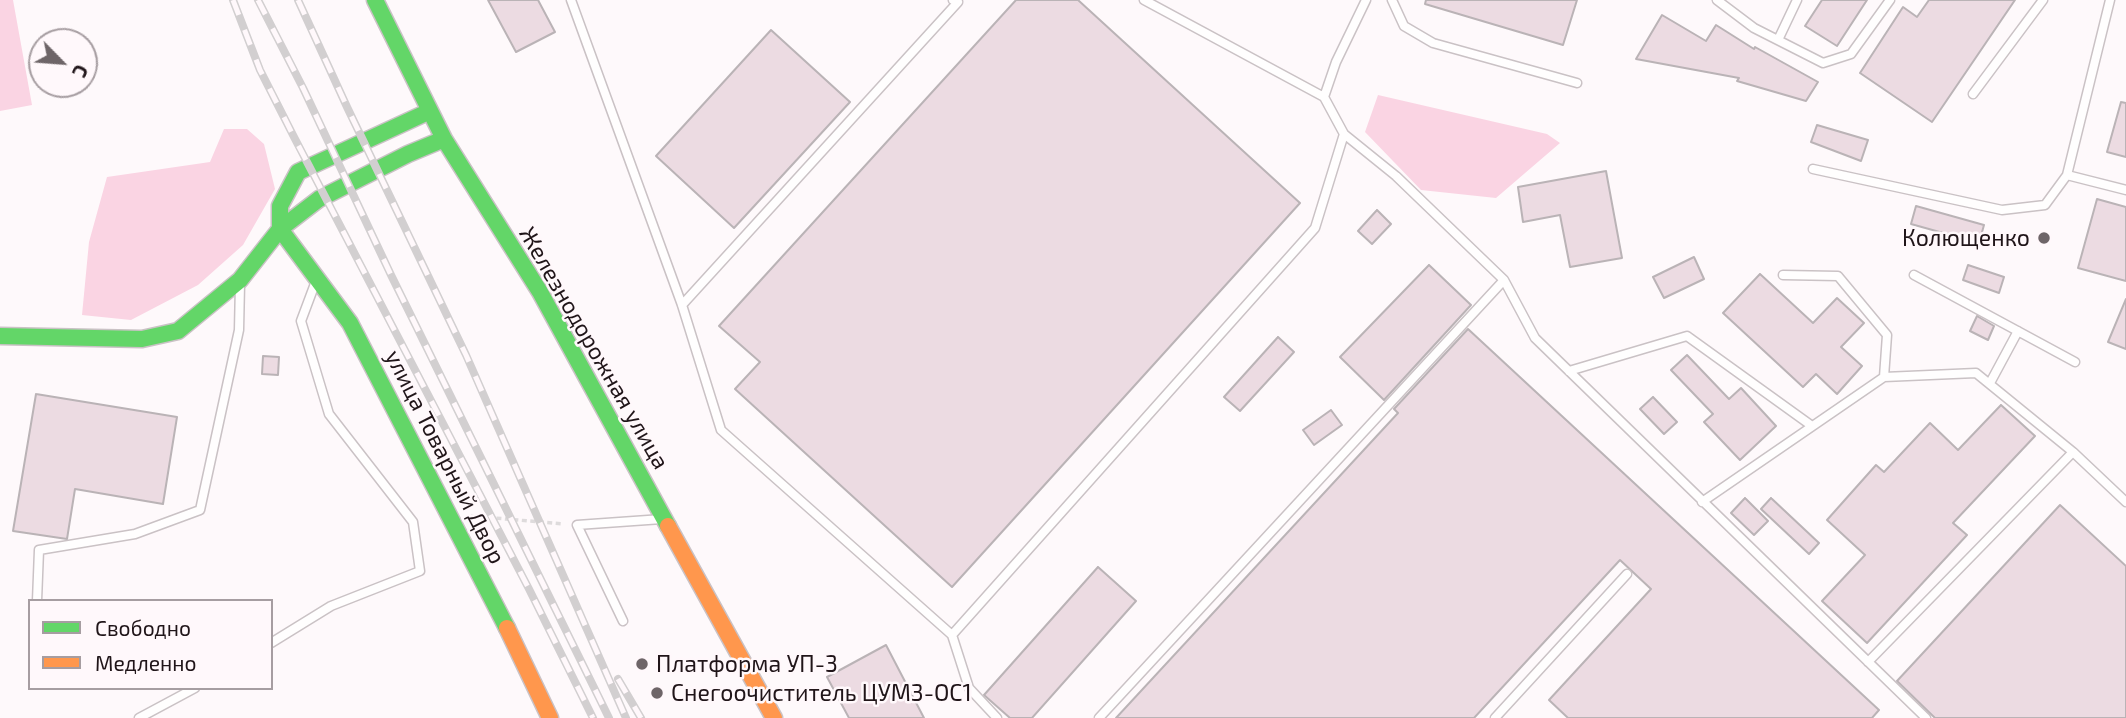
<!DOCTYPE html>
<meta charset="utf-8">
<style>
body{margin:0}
#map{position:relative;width:2126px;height:718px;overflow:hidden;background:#fef9fb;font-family:"Exo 2",sans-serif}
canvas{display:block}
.legend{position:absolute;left:28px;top:599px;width:245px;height:91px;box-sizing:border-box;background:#fff8fb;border:2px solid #a69da1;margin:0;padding:9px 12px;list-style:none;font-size:21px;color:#201519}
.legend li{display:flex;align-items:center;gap:14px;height:35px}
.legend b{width:35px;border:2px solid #a69da1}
.north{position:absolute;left:28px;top:28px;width:70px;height:70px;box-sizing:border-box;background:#fff8fb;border:2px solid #a69da1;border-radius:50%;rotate:115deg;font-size:19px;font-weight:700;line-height:28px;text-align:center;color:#201519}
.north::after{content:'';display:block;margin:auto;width:24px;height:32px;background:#6e6568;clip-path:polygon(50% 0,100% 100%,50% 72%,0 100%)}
</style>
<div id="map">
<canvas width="2126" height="718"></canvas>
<ul class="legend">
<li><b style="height:9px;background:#63d668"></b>Свободно</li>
<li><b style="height:9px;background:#ff974d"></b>Медленно</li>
</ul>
<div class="north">С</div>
</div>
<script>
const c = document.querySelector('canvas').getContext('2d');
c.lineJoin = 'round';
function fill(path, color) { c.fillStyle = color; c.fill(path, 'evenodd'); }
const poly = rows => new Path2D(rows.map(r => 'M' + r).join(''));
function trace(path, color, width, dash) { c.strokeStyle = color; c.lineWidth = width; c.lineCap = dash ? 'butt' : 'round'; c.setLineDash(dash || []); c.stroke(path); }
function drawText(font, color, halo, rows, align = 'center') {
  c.font = font + ' "Exo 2",sans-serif'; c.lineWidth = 5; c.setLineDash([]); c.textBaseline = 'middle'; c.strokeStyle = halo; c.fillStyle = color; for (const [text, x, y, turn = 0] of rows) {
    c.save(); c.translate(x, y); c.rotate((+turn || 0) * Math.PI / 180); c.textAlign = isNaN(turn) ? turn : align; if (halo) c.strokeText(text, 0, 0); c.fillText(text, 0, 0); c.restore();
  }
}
fill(poly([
 [0,0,13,0,32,105,0,111],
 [1378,95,1547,134,1560,143,1496,198,1421,190,1365,132],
 [224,129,247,129,264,144,275,189,243,245,198,285,131,320,82,315,89,242,107,177,210,162]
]), '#fad4e3');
const building = poly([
 [488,0,538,0,555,32,516,52,488,0],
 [1016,0,1078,0,1300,203,952,587,735,389,760,362,719,326,1016,0],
 [1426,0,1577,0,1563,45,1425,4,1426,0],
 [1822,0,1867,0,1837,46,1805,26,1822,0],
 [1929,0,2015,0,1932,122,1860,73,1903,7,1917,17,1929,0],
 [1662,15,1706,41,1716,25,1754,49,1755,47,1818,82,1806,101,1737,81,1739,78,1636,59,1662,15],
 [771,30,850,102,734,228,656,156,771,30],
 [2121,102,2126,103,2126,157,2107,152,2121,102],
 [1817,125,1868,140,1861,161,1811,142,1817,125],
 [1606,171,1622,258,1570,267,1560,215,1523,222,1518,187,1606,171],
 [2097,199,2126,207,2126,281,2078,268,2097,199],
 [1916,206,1984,225,1979,243,1911,224,1916,206],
 [1377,210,1391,224,1372,244,1358,231,1377,210],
 [1694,257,1704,279,1664,298,1653,277,1694,257],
 [1429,265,1471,305,1384,400,1340,357,1429,265],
 [1968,265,2004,277,1999,293,1963,280,1968,265],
 [1760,274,1813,323,1837,298,1864,323,1841,347,1862,366,1837,394,1816,374,1803,387,1723,313,1760,274],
 [2126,299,2126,349,2108,342,2126,299],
 [1977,316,1994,326,1988,340,1970,331,1977,316],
 [1468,329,1879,710,1872,718,1568,718,1549,700,1651,589,1620,560,1474,718,1116,718,1398,413,1394,409,1468,329],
 [1278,337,1294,352,1240,411,1224,397,1278,337],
 [1687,355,1729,399,1741,388,1776,426,1740,460,1704,422,1713,414,1671,370,1687,355],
 [263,356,279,357,278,375,262,374,263,356],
 [36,394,177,417,163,504,75,489,67,539,13,531,36,394],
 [1653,397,1677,422,1664,434,1640,409,1653,397],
 [2001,405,2035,436,1953,523,1967,535,1867,643,1822,601,1865,555,1827,520,1876,465,1884,472,1930,423,1958,450,2001,405],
 [1331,410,1342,425,1314,445,1303,430,1331,410],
 [1745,498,1768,521,1754,535,1731,513,1745,498],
 [1771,498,1819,543,1809,554,1761,509,1771,498],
 [2060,505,2126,566,2126,718,1935,718,1897,681,2060,505],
 [1098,567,1136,601,1032,718,1010,718,984,695,1098,567],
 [886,645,924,718,849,718,827,677,886,645]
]);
fill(building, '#ecdbe2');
trace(building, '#bab3b6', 2);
const lane = poly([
 [571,0,682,305,721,430,952,635,1315,228,1344,134,1324,97,1336,62,1366,0],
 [1144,0,1324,97],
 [1392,0,1404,26,1433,43,1577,83],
 [1717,0,1754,28,1823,63,1851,54,1890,0],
 [1778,40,1797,0],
 [1973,94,2043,0],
 [1344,134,1396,176,1504,280,1535,338,1926,718],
 [1813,169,2002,210,2045,205,2067,175,2126,190],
 [2067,175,2110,0],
 [1783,275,1838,276,1887,335,1884,377],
 [1914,275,2075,362],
 [682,305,958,2,953,0],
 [1569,371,1687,336,1812,426],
 [1990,383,2018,331],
 [1702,502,1884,377,1976,373,2073,452,2126,502],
 [37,601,39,550,135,534,200,510,239,330,240,284],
 [623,621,577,525,662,519],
 [952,635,969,688,997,718],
 [271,643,331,606,420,571,413,522,329,414,301,321,316,281],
 [1868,662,2073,452],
 [139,718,195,688],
 [1099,718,1504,280],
 [1495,718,1627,574]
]);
const fast = poly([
 [375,0,444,139,540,292,668,526],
 [280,229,350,323,507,628],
 [280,229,280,206,298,172,430,111],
 [0,336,142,339,178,331,240,280,280,229,319,199,408,154,444,139]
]);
const slow = poly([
 [668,526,774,718],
 [507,628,550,718]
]);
trace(lane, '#cac2c5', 11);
trace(fast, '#cac2c5', 19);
trace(slow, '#cac2c5', 19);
trace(poly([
 [471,516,564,524]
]), '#dedbdc', 3.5, [5, 3.5]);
trace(lane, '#fffefe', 8);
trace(fast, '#63d668', 16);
trace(slow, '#ff974d', 16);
const rail = poly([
 [233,0,260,70,294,137,529,589,593,718],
 [258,0,303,88,391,275,609,718],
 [298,0,347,107,466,355,626,718],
 [618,679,641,718]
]);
trace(rail, '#d2cfd0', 8);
trace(rail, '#fff8fb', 5, [16]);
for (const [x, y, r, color] of [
 [2044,238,7,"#6e6568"],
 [642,664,7,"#6e6568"],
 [657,693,7,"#6e6568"]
]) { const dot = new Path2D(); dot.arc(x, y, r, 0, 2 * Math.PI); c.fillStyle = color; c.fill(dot); trace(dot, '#fff8fb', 2.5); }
drawText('23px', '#201519', '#fff8fb', [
 ["Колющенко",2030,238,"right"],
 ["Платформа УП-3",656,664],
 ["Снегоочиститель ЦУМ3-ОС1",671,693]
], 'left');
drawText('23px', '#201519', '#fff8fb', [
 ["Железнодорожная улица",594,348,60],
 ["улица Товарный Двор",445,457,63]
]);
</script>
